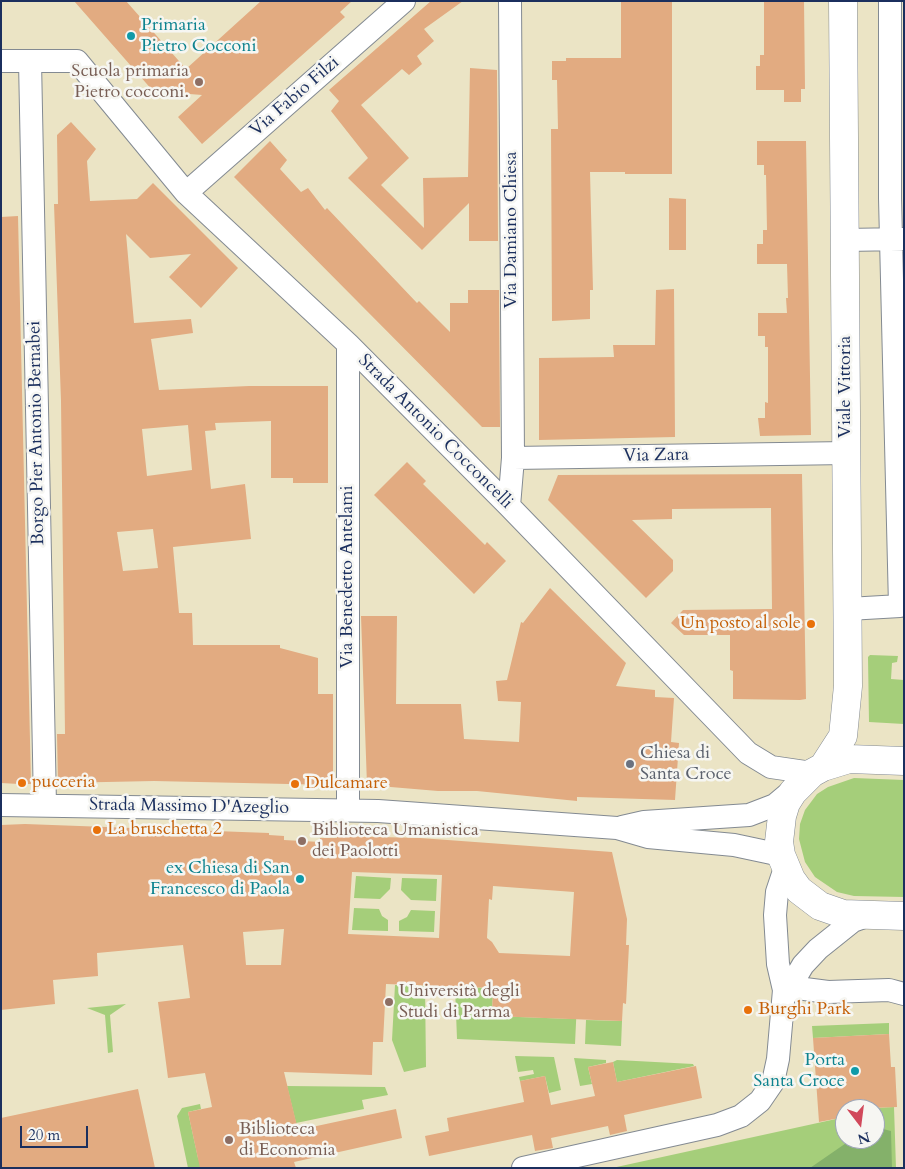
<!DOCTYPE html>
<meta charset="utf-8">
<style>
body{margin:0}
#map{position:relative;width:905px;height:1169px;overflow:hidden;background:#ebe4c5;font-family:Cardo,serif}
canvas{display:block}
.frame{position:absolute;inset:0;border:2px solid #1b2f5e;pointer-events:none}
.north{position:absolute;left:835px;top:1099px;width:50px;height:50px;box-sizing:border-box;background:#f6f6f2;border:1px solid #9ea6b7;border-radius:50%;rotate:165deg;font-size:14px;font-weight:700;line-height:20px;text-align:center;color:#1b2f5e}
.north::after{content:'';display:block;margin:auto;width:18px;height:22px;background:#d1495b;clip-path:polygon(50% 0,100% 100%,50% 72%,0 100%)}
.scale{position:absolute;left:20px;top:1126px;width:68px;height:22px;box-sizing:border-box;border:2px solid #1b2f5e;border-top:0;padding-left:6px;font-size:15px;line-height:18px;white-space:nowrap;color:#1b2f5e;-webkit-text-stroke:4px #f6f6f2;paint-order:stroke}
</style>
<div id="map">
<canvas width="905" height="1169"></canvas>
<div class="frame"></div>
<div class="north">N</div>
<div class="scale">20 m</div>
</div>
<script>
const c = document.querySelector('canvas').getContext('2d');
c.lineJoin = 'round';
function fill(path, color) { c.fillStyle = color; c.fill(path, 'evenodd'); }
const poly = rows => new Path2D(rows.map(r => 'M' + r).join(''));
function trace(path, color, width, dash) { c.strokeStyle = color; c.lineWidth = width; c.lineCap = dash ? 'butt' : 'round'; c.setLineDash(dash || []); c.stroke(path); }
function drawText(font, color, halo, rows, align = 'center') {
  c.font = font + ' Cardo,serif'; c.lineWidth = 5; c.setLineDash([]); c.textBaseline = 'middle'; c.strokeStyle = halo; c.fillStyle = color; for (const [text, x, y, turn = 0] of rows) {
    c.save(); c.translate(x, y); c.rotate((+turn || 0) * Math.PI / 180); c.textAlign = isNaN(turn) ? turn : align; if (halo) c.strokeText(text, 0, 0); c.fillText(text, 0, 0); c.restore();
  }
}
fill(poly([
 [870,655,898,656,897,662,892,663,891,679,904,680,904,724,869,722,868,657],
 [854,778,904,780,904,897,854,896,837,892,815,877,805,862,799,839,800,824,805,810,817,794,828,787],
 [356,876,391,878,390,889,380,899,354,898],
 [402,878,437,879,436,901,411,900,401,890],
 [354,908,379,909,382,916,388,920,388,931,352,930],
 [411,910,435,911,434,932,399,931,399,921,407,917],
 [395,985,425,986,426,1067,404,1072,392,1040],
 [455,987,493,988,492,1016,573,1019,577,1002,575,1044,457,1039],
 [126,1004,110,1015,113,1052,108,1053,105,1015,87,1008],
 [586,1020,622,1021,621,1046,585,1044],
 [889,1023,889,1034,813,1038,812,1026],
 [515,1056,554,1057,561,1090,549,1093,545,1076,520,1081,519,1077,534,1074,533,1070,518,1072],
 [574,1058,606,1060,606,1063,588,1067,592,1084,580,1086],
 [617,1060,693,1064,694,1066,617,1082,613,1062],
 [287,1086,385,1087,388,1095,362,1100,364,1109,296,1123],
 [200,1104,201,1109,188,1112,198,1158,203,1168,188,1168,177,1116,182,1108],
 [894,1107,896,1168,612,1168,845,1117,845,1139,875,1139,875,1109,857,1109]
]), '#a5ce7a');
fill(poly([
 [875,1127,891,1131,892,1168,810,1168,852,1139,875,1139]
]), '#84b16a');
fill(poly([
 [74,1,126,1,186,69,261,1,352,1,340,12,345,17,202,144,178,117,202,95,153,91],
 [431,1,463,1,424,29,434,41,417,56,422,64,409,75,402,69,361,105,409,158,381,185,424,228,423,178,468,177,470,68,497,70,498,241,469,241,469,203,422,250,348,178,368,158,331,111,339,101,329,90],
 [621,1,672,1,672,174,625,174,625,172,590,172,593,290,590,290,590,319,552,321,551,129,558,129,557,80,552,80,552,61,566,61,566,58,621,58],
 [764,1,804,1,805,89,801,89,801,102,784,102,784,90,756,90,756,66,760,66,760,55,764,55],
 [71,122,96,149,87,161,90,201,137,199,153,183,238,268,201,308,169,277,191,254,150,258,126,234,134,323,191,319,193,333,151,339,159,390,249,386,328,386,328,483,293,483,293,478,271,478,271,421,215,423,216,430,205,431,211,489,245,484,251,539,173,547,179,613,192,613,193,645,280,645,280,648,318,658,318,694,333,694,333,785,154,781,58,783,57,734,65,734,61,401,54,204,58,204,57,135],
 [188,425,192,470,147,476,142,429],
 [153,529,158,568,123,571,117,532],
 [270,141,287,160,280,169,301,192,308,188,325,210,327,208,417,303,419,301,450,332,450,303,468,303,468,290,499,290,500,427,482,427,234,177],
 [757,141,806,141,811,435,760,436,758,418,765,418,765,402,768,403,768,347,765,347,765,336,758,336,758,313,787,313,786,298,788,298,787,264,757,264,757,244,763,244,763,230,767,230,766,175,764,175,764,165,757,165],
 [669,198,686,199,686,250,669,250],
 [18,216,31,784,19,784,1,783,1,217],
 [674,289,675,437,539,440,539,358,614,357,613,345,655,345,656,290],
 [407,462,426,481,423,484,485,545,487,542,506,561,474,594,374,495],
 [802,474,806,699,800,700,733,699,733,671,730,670,730,635,684,635,671,623,683,610,772,609,771,508,672,509,672,519,632,520,673,560,673,571,646,598,548,500,558,475],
 [550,588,626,663,616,686,655,690,655,697,674,698,671,742,679,743,675,800,577,797,577,801,477,791,438,791,367,785,361,616,397,616,396,704,461,704,464,739,519,742,521,702,498,701,496,681,507,680,521,622,523,623],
 [25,824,269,833,269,835,284,836,284,840,320,842,320,838,337,838,337,836,420,838,612,852,627,919,626,945,629,945,626,1004,623,1003,622,1021,492,1016,493,988,386,984,383,1042,373,1042,372,1075,284,1072,298,1130,396,1109,402,1138,294,1162,296,1168,200,1168,188,1112,212,1107,205,1073,168,1078,158,1002,190,998,183,945,97,953,98,976,53,980,55,1004,1,1010,1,825],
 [352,872,442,875,439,938,348,934],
 [493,886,574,892,570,956,499,953,492,942,487,938,489,899,492,900],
 [284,929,281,965,246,965,243,932],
 [889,1034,891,1067,895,1067,897,1107,845,1109,845,1117,819,1122,813,1038],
 [613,1062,617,1082,696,1066,702,1098,624,1115,627,1131,610,1135,608,1126,551,1138,553,1148,535,1151,532,1135,429,1156,425,1136,449,1131,447,1118,524,1102,520,1081,545,1076,551,1105,595,1096,588,1067],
 [138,1089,155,1168,1,1168,1,1118]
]), '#e2ab81');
const minor = poly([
 [510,1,513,458],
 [1,61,77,61,186,193,348,344,509,506,748,753,771,767,812,773],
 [30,61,45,805],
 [186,193,404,1],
 [845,240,904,239],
 [348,344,348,810],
 [509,506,513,458,847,453],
 [848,609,900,606,890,198,890,1],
 [1,805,378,811,617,828,648,837,734,845,781,855],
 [622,827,644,822,749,815,775,805,794,789],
 [784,997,788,992,797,988,828,992,889,990,904,994],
 [784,997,803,965,818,949,853,921,870,915],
 [523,1168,717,1125,741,1116,760,1101,773,1082,778,1059,784,990,778,964,775,915,777,892,785,868]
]);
const major = poly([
 [904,761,849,759,823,767,812,773,793,792,786,803,782,816,779,842,781,855,791,879,799,890,820,906,843,914,904,916],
 [823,767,843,736,848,686,843,1]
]);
trace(minor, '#838a92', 24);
trace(major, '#838a92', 29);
trace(minor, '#fff', 22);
trace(major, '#fff', 28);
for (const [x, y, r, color] of [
 [131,36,5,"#0f9aa8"],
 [199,82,5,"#8d6e63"],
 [811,624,5,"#e8710a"],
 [630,764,5,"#6b7280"],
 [22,783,5,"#e8710a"],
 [295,784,5,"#e8710a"],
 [97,830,5,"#e8710a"],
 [302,841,5,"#8d6e63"],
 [300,879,5,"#0f9aa8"],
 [389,1002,5,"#8d6e63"],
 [748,1010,5,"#e8710a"],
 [855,1071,5,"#0f9aa8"],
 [229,1140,5,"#8d6e63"]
]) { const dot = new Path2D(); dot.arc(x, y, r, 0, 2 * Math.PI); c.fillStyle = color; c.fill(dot); trace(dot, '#f6f6f2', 2); }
drawText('18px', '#0d838f', '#f6f6f2', [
 ["Primaria",141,26,"left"],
 ["Pietro Cocconi",141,47,"left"],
 ["ex Chiesa di San",290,869],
 ["Francesco di Paola",290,890],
 ["Porta",845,1061],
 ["Santa Croce",845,1082]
], 'right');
drawText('18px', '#785e54', '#f6f6f2', [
 ["Scuola primaria",189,72,"right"],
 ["Pietro cocconi.",189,93,"right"],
 ["Biblioteca Umanistica",312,831],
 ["dei Paolotti",312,852],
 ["Università degli",399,992],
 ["Studi di Parma",399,1013],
 ["Biblioteca",239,1130],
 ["di Economia",239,1151]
], 'left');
drawText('18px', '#1b2f5e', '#f6f6f2', [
 ["Via Fabio Filzi",295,97,-41],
 ["Via Damiano Chiesa",512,230,-90],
 ["Viale Vittoria",846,387,-90],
 ["Strada Antonio Cocconcelli",435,432,45],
 ["Borgo Pier Antonio Bernabei",37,433,-91],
 ["Via Zara",656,456,-1],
 ["Via Benedetto Antelami",348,577,-90],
 ["Strada Massimo D'Azeglio",189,807,1]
]);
drawText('18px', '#c56008', '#f6f6f2', [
 ["Un posto al sole",801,624,"right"],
 ["pucceria",32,783],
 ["Dulcamare",305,784],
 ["La bruschetta 2",107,830],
 ["Burghi Park",758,1010]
], 'left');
drawText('18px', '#5b616d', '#f6f6f2', [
 ["Chiesa di",640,754],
 ["Santa Croce",640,775]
], 'left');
</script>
